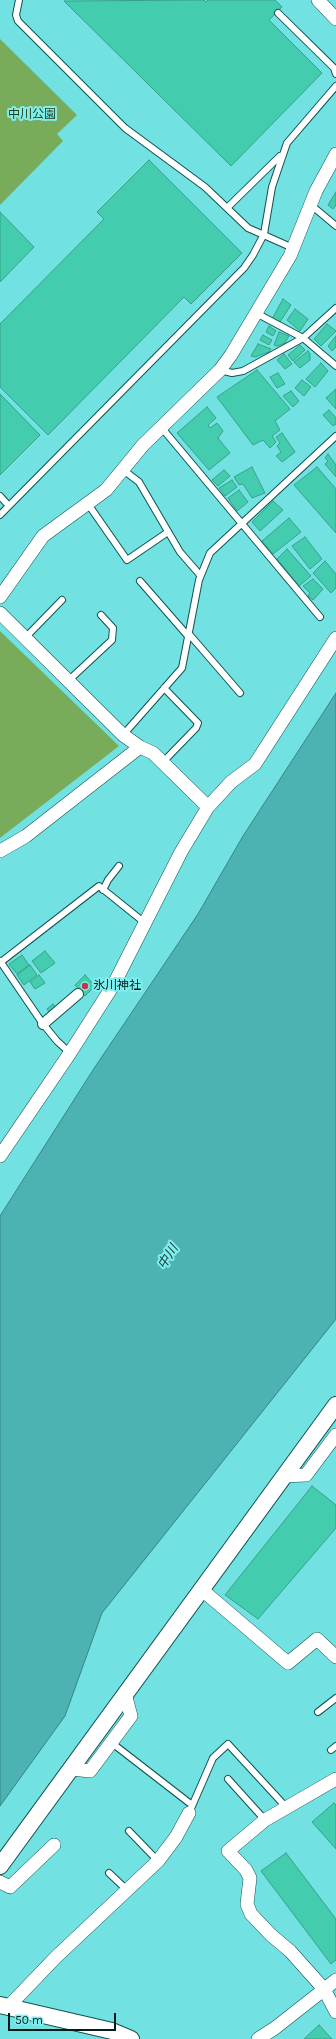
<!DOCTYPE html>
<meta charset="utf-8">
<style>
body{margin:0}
#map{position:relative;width:336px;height:2039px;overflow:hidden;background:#71e1e1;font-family:Karla,sans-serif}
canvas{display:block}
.scale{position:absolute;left:8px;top:2013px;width:108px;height:18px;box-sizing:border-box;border:2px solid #041c1c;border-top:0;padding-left:5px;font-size:12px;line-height:14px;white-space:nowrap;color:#041c1c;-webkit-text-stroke:3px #7feeee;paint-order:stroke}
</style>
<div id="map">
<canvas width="336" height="2039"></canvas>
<div class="scale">50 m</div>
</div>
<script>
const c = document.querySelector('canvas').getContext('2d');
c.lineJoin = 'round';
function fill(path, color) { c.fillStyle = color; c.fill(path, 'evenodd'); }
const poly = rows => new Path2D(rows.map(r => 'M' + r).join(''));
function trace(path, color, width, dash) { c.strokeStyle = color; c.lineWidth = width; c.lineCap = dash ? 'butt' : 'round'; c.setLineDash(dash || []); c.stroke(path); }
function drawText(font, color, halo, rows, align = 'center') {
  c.font = font + ' Karla,"Noto Sans JP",sans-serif'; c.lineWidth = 4; c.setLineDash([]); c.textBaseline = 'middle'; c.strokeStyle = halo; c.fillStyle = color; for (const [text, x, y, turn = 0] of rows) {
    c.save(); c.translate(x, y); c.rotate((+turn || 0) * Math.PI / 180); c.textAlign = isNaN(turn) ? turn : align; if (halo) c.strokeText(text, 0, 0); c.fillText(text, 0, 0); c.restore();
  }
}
fill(poly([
 [0,39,77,115,57,134,63,141,0,205],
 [0,631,119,746,0,838]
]), '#78ac5b');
const water = poly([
 [336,693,336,1319,102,1613,65,1716,0,1806,0,1216,93,1070,198,914,243,836,336,693]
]);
fill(water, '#4db2b2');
trace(water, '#378585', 1);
const building = poly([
 [204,0,206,2,208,0,275,0,282,7,269,20,322,73,231,166,64,1,204,0],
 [149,160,242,253,191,304,184,297,48,435,0,387,0,324,104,219,97,212,149,160],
 [336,192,336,205,333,209,328,205,336,192],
 [0,212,34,247,0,282,0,212],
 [283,299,291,305,280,322,272,319,283,299],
 [295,309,308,319,300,331,287,320,295,309],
 [327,324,336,331,321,346,314,339,327,324],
 [269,326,276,331,273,336,266,332,269,326],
 [279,332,289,336,285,343,277,346,274,345,279,332],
 [263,335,272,340,269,345,260,340,263,335],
 [336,336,336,347,332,351,328,346,336,336],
 [258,344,271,349,269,352,255,357,251,356,258,344],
 [300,345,305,350,293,361,288,355,300,345],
 [308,351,310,354,310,360,300,368,294,362,308,351],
 [284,354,292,364,285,369,277,360,284,354],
 [321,363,328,371,315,387,306,379,321,363],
 [257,370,290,409,275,421,280,430,272,436,276,442,270,448,263,440,253,445,217,397,257,370],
 [278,373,285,384,277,388,270,377,278,373],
 [302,380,311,387,304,396,295,388,302,380],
 [336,389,336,409,326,398,336,389],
 [291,391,299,401,293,407,283,396,291,391],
 [0,394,40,435,0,475,0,394],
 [207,407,216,418,208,425,210,428,217,423,223,431,218,438,230,453,209,470,177,433,207,407],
 [329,410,336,418,336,424,333,426,323,415,329,410],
 [282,433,295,452,282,462,276,456,281,452,277,446,280,443,276,437,282,433],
 [328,454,336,465,336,477,325,464,328,461,325,458,328,454],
 [252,467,265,493,252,498,243,484,239,485,234,477,252,467],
 [317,467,336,489,336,533,294,485,317,467],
 [224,470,230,476,218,486,212,480,224,470],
 [232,480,237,487,225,496,219,488,232,480],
 [239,490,248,502,237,511,228,498,239,490],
 [273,501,283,510,260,531,252,522,273,501],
 [289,518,301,532,273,554,262,541,289,518],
 [305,537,322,559,310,569,292,546,305,537],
 [287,549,311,576,299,586,277,559,287,549],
 [325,561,336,574,336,588,331,593,313,573,325,561],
 [313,579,323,589,313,600,308,596,310,593,303,586,313,579],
 [45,951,55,963,41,973,32,961,45,951],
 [22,955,29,965,17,974,9,964,22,955],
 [30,965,37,975,24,985,17,975,30,965],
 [39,975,45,983,35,989,30,982,39,975],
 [85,975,95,986,85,996,75,985,85,975],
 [53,1004,56,1008,50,1013,47,1009,53,1004],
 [312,1486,336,1505,336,1528,258,1619,225,1595,312,1486],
 [334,1803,336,1805,336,1849,312,1822,334,1803],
 [286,1853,336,1919,336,1960,331,1964,261,1871,286,1853],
 [319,2025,332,2039,304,2039,319,2025]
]);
fill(building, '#44ccae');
trace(building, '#37a189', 1);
const service = poly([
 [19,0,16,15,18,21,125,128,205,187,248,228,293,248],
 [278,13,334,68,336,74],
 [311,205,336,226],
 [227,208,280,156],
 [256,313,303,338,336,366],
 [220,370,232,373,243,371,303,338,336,308],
 [161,427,320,617],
 [122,469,139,482,180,552,200,575],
 [0,496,9,506],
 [88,504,127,560,168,532],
 [0,515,244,268,253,255,264,234,272,187,287,143,336,86],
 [140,581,188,636],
 [189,634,240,693],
 [25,638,62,600],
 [68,681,112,640,113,628,101,615],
 [123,735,182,668,199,580,210,553,336,436],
 [163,762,196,728,198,723,164,688],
 [103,890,108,880,119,866],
 [0,961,43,1024,57,1041,70,1053],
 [1,962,99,886,145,923],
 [318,1712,336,1698],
 [112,1743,192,1805],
 [331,1750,336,1746],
 [228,1779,265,1820],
 [189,1813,213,1758,228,1744,286,1807],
 [129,1831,158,1861],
 [109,1873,127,1890]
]);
const pedestrian = poly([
 [43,1024,78,994]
]);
const minor = poly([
 [318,0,336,19],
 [0,597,43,536,106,490,143,445,220,370,231,355,290,256,316,191,336,154],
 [0,613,123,735,140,747,153,753,208,807],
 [0,851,26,836,140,747],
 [0,1156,70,1053,114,984,181,852,208,807,231,782,255,764,336,638],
 [283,1476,306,1475,336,1435],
 [201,1589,288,1663,317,1639,336,1657],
 [72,1769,90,1771,131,1716,125,1694],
 [336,1779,265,1820,228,1851,246,1870,250,1878,247,1904,251,1914,271,1935,290,1951,324,1989,336,2012],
 [0,1882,10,1887,54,1845],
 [8,2007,56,1957,158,1861,176,1837,189,1813],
 [258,2039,275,2028,336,1980]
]);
const tertiary = poly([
 [0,1866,336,1405],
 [0,2005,112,2031,131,2039]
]);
trace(service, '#125252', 8);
trace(pedestrian, '#125252', 12);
trace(minor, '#125252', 14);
trace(tertiary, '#125252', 18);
trace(service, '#fff', 6);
trace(pedestrian, '#fff', 10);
trace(minor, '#fff', 13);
trace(tertiary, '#fff', 16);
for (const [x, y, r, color] of [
 [85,986,4,"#c4344e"]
]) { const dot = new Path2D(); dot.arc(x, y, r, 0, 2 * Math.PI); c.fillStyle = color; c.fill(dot); trace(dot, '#7feeee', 1.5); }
drawText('12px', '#274117', '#7feeee', [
 ["中川公園",32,115]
]);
drawText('12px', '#041c1c', '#7feeee', [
 ["氷川神社",93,986]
], 'left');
drawText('italic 13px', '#1a3939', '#7feeee', [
 ["中川",168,1257,-58]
]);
</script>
